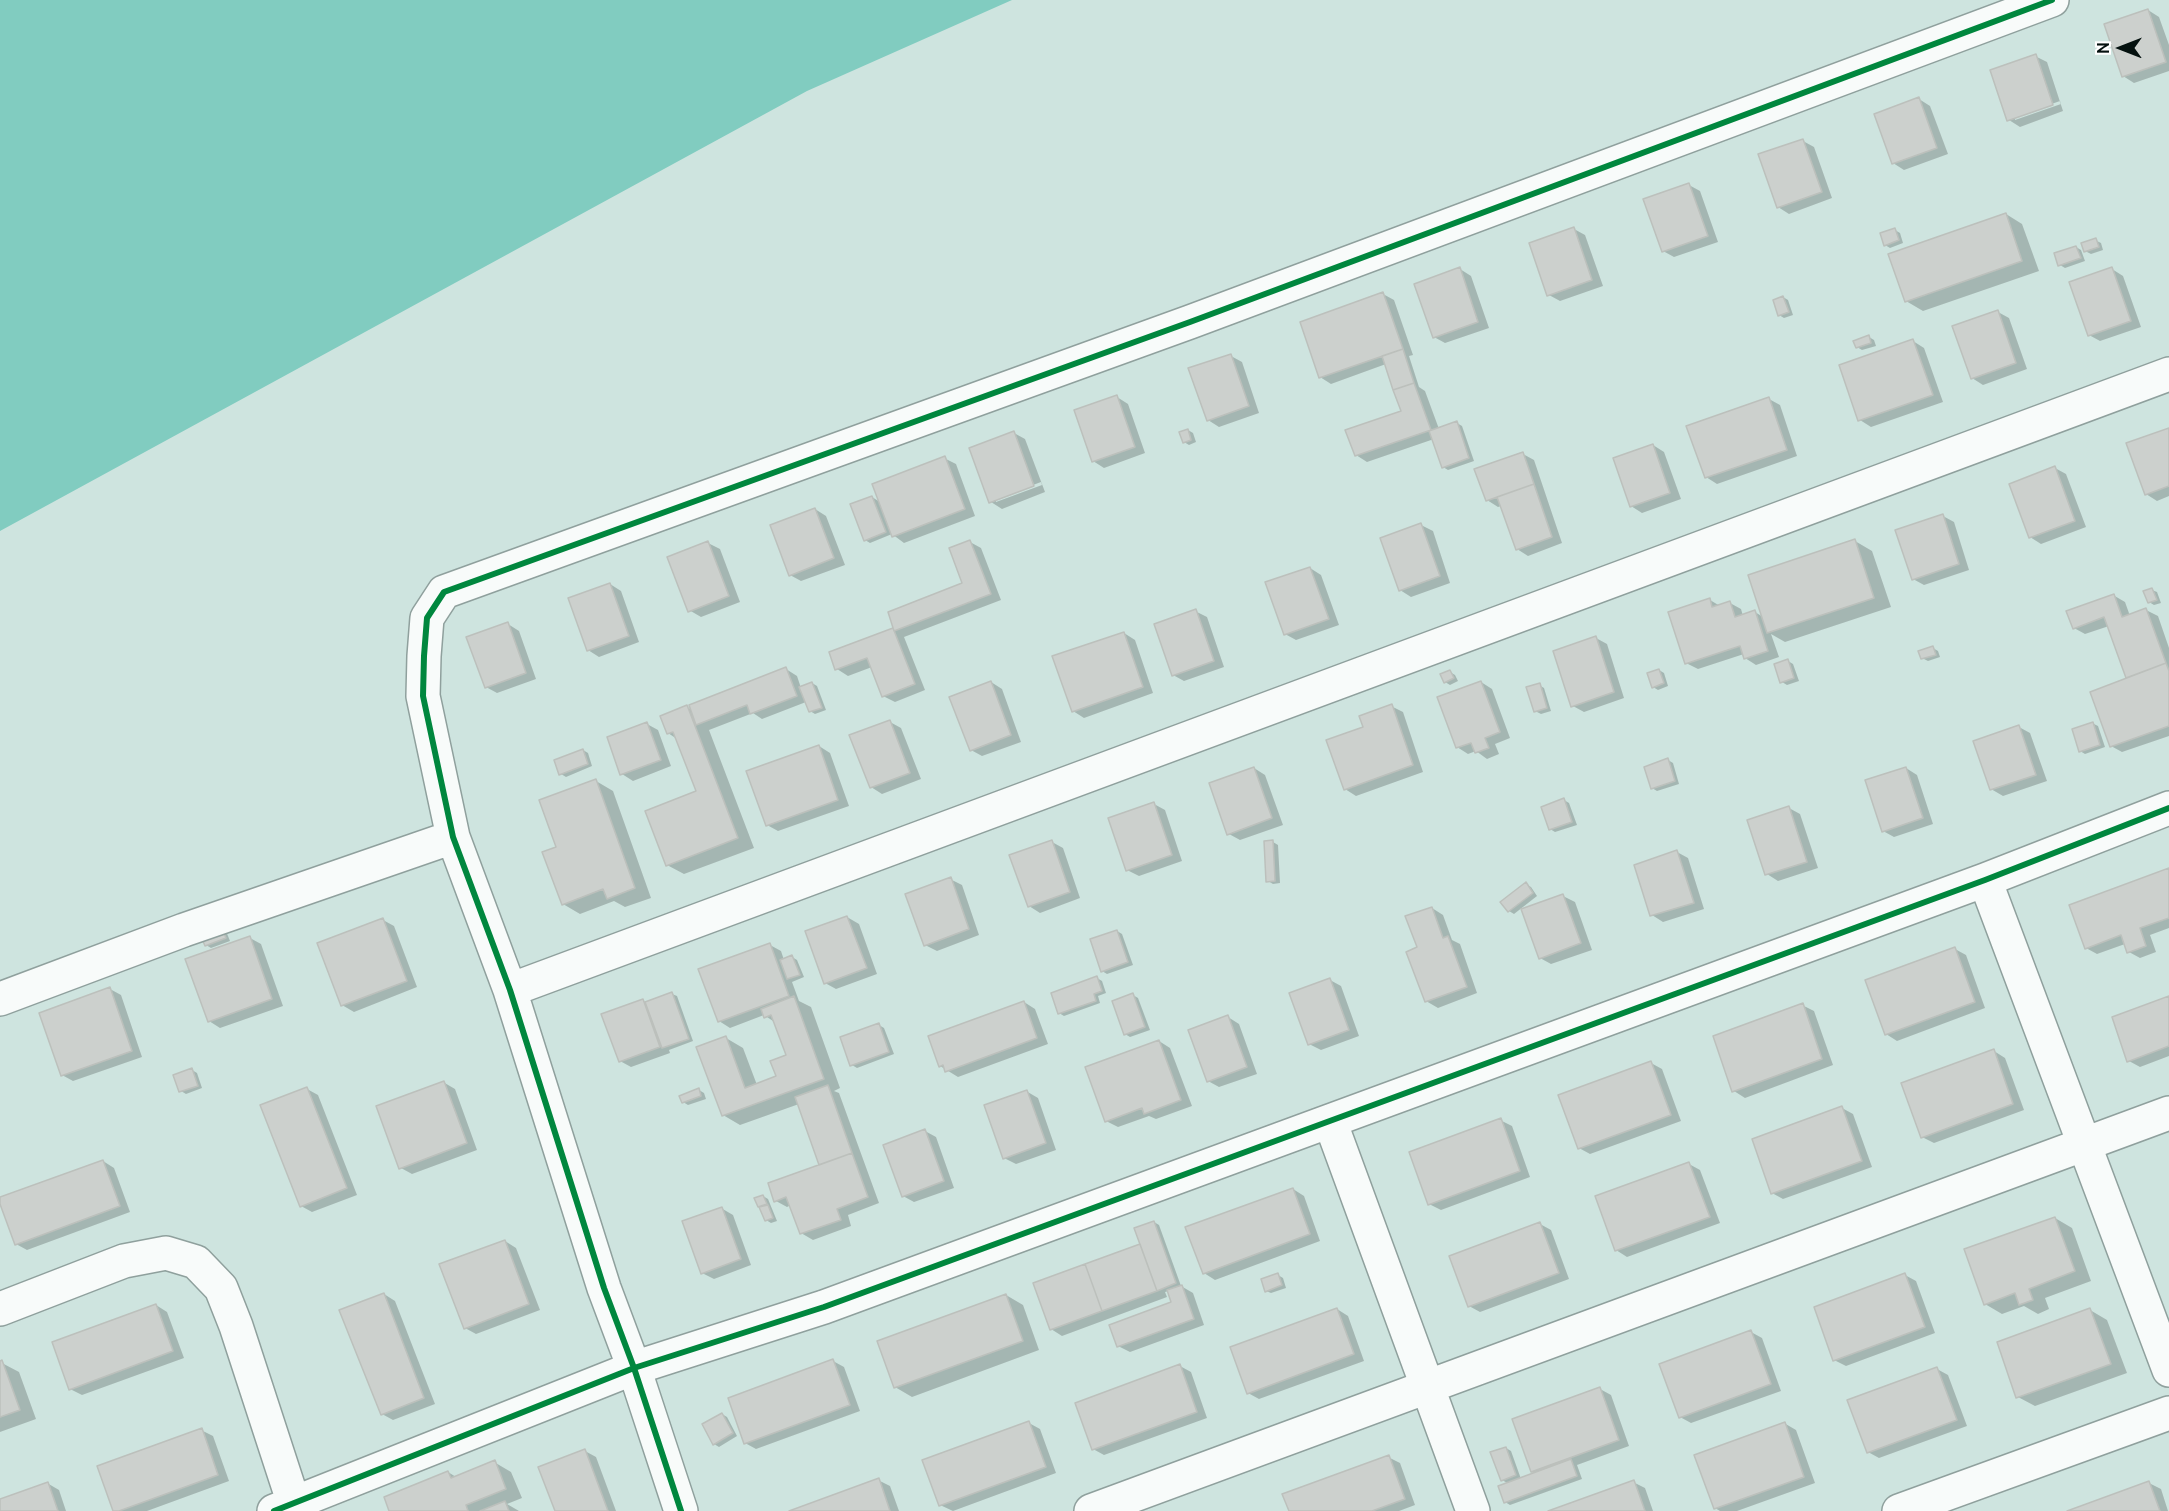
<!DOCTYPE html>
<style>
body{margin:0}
#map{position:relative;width:2169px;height:1511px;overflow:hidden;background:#cee4df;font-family:Ubuntu,sans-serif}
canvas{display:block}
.north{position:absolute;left:2091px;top:18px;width:60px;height:60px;-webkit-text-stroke:4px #fff;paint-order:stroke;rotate:270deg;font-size:16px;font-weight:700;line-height:24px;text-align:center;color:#04110f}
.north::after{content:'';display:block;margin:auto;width:21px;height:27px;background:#04110f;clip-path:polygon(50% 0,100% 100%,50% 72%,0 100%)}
</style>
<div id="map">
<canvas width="2169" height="1511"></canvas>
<div class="north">N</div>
</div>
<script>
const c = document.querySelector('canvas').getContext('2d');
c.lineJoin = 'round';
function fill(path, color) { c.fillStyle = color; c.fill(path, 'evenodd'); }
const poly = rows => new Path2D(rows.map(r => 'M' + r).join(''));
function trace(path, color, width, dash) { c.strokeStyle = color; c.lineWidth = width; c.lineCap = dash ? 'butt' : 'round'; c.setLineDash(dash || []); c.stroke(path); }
fill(poly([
 [0,0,1012,0,807,91,0,531]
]), '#81ccc0');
fill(poly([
 [2148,10,2159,17,2169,45,2169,71,2134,83,2123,76],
 [2035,56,2047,62,2063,111,2020,127,2009,120],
 [2060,101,2061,104,2015,120,2015,117],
 [1919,99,1930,106,1948,154,1904,170,1893,163],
 [1803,141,1814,147,1832,198,1789,214,1778,207],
 [1689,185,1700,191,1718,242,1674,257,1663,251],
 [2006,214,2022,224,2039,271,1923,311,1906,301],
 [1574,229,1585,235,1603,286,1560,301,1549,295],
 [1895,230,1900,233,1903,243,1890,248,1885,245],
 [2095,240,2101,243,2103,250,2091,254,2085,251],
 [2076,247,2081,250,2085,261,2065,268,2060,265],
 [1460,269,1471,276,1489,328,1445,343,1434,337],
 [2112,269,2123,276,2141,327,2100,341,2089,335],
 [1383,294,1394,300,1413,355,1409,356,1419,387,1425,391,1439,429,1457,423,1462,426,1474,461,1448,470,1443,467,1434,439,1367,462,1356,455,1402,412,1386,364,1331,384,1320,377],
 [1783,297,1788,300,1793,315,1784,318,1779,315],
 [1998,312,2009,318,2027,369,1983,385,1972,378],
 [1869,337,1874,340,1876,346,1862,350,1857,347],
 [1913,341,1924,348,1943,402,1871,427,1860,420],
 [1231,356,1242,362,1259,413,1219,427,1208,420],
 [1117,397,1128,404,1145,453,1104,468,1093,461],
 [1769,399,1780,405,1797,456,1717,484,1706,477],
 [1188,430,1193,433,1196,442,1189,445,1184,442],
 [2169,430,2169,496,2157,501,2146,494],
 [1014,433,1025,439,1045,492,1002,509,991,502],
 [1041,482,1042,485,996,502,996,499],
 [1653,445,1664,452,1681,499,1642,513,1631,506],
 [1523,454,1534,460,1562,543,1528,556,1517,549,1501,506,1498,507,1487,500],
 [944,458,956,464,975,516,904,543,892,534,870,543,865,540,872,497,880,502],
 [2055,468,2066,474,2086,527,2041,544,2030,537],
 [815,509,826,516,845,565,801,581,790,575],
 [1943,516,1954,522,1969,570,1924,585,1913,579],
 [1421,525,1433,531,1450,583,1411,597,1400,590],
 [1855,541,1872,551,1891,607,1785,642,1771,634,1779,657,1756,665,1745,658,1744,654,1698,669,1686,663,1710,600,1720,606,1730,603,1741,609,1743,616,1755,612,1763,617],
 [970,542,981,548,1001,600,904,637,925,690,895,702,883,696,872,667,848,676,837,669,964,584],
 [708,543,720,549,740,602,701,617,689,610],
 [1310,568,1321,575,1339,625,1296,640,1285,634],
 [610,584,621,591,639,642,599,657,588,650],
 [2152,590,2157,592,2161,603,2154,605,2149,602],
 [2113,595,2125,602,2130,616,2146,610,2158,616,2169,648,2169,736,2122,752,2111,746,2128,679,2109,626,2085,634,2074,628],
 [1195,611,1207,617,1224,667,1184,681,1173,675],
 [508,624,519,631,536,679,497,693,486,687],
 [1124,633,1135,640,1153,693,1084,718,1073,711],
 [1596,638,1607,644,1624,698,1584,712,1573,706],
 [1933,648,1938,651,1940,657,1928,661,1922,658],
 [1788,661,1793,664,1799,681,1787,685,1782,682],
 [786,669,797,676,801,688,812,683,817,686,826,710,815,714,810,711,806,702,762,719,753,713,709,730,754,848,684,874,667,865,698,792,677,739,668,733,687,707,692,710],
 [1659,670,1664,673,1668,686,1658,690,1653,687],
 [1450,672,1455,675,1458,681,1450,685,1445,682],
 [991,682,1002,689,1021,742,982,756,971,750],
 [1481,682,1492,689,1510,738,1495,744,1499,754,1487,759,1476,751,1468,754,1457,747],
 [1539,685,1544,688,1551,711,1541,714,1535,711],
 [1391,706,1403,712,1423,772,1356,796,1345,789,1365,728],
 [890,722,901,728,921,779,882,794,871,787],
 [2092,723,2098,726,2105,747,2085,754,2080,751],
 [647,724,658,730,671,766,633,781,622,774],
 [2019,727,2030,733,2047,781,2003,796,1991,789],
 [819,746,830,753,849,806,778,831,767,825],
 [583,750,588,753,592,766,566,777,561,774],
 [1668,760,1673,763,1679,784,1657,791,1652,788],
 [1254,768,1265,775,1283,825,1240,840,1229,834],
 [1906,768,1917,775,1933,824,1894,837,1883,831],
 [596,781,613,791,651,898,625,907,614,901,580,914,563,904,558,847],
 [1564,800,1569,803,1577,825,1555,832,1550,829],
 [1154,804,1165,810,1182,861,1139,876,1127,870],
 [1789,808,1800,814,1818,868,1778,881,1767,874],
 [1052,842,1063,848,1080,898,1040,913,1029,906],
 [1273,842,1278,845,1280,883,1273,884,1268,881],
 [1677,852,1688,858,1704,909,1663,922,1652,915],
 [2169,870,2169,928,2150,935,2156,952,2140,958,2129,952,2125,944,2097,954,2086,948],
 [950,879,962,885,979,935,937,951,925,945],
 [1526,884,1531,887,1537,896,1514,914,1509,911],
 [1563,896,1575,902,1592,950,1551,964,1540,958],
 [1432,908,1443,915,1452,940,1460,944,1477,993,1438,1008,1426,1001,1419,948],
 [847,917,859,924,877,974,836,989,825,983],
 [383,920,394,926,417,987,354,1012,342,1005],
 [226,931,230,941,211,948,206,945],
 [1117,931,1122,934,1133,965,1107,974,1102,971],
 [250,938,261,944,283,1006,220,1028,209,1021],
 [770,945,781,951,784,960,792,957,797,960,804,977,792,982,799,1001,811,1007,840,1088,834,1091,839,1093,879,1203,848,1215,851,1226,813,1240,801,1233,791,1205,787,1207,776,1201,821,1166,799,1104,740,1125,723,1115,726,1038,743,1048,757,1085,777,1077,788,1056,776,1023,764,1015,730,1028,719,1021],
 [1955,949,1966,955,1985,1008,1897,1041,1886,1034],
 [1097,978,1102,981,1106,993,1098,996,1100,1003,1064,1016,1059,1013],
 [1330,980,1341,986,1359,1036,1321,1050,1309,1044],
 [110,989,121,995,142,1057,73,1081,62,1075],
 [672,994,677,996,693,1041,669,1050,670,1053,631,1067,620,1061,642,1000,646,1003],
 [1133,995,1138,998,1150,1030,1130,1037,1125,1034],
 [2169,998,2169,1056,2140,1067,2129,1061],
 [1024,1002,1035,1009,1048,1044,958,1077,940,1066],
 [1802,1005,1814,1011,1833,1065,1745,1098,1734,1091],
 [1228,1017,1239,1024,1257,1074,1219,1087,1208,1081],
 [879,1025,884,1028,894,1054,857,1068,852,1065],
 [1159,1041,1170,1048,1192,1106,1156,1119,1149,1116,1118,1127,1106,1121],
 [1994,1051,2005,1058,2024,1110,1934,1143,1922,1137],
 [1651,1063,1662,1069,1681,1121,1590,1154,1579,1148],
 [192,1070,197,1073,202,1088,186,1094,181,1091],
 [443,1082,455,1089,477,1150,412,1174,401,1168],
 [307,1089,318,1095,357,1195,312,1212,301,1206],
 [699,1090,704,1093,706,1099,688,1105,683,1102],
 [1026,1091,1038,1098,1056,1150,1016,1164,1004,1158],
 [1842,1108,1853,1114,1872,1167,1783,1199,1772,1193],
 [1500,1120,1512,1126,1530,1177,1441,1210,1429,1204],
 [925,1131,936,1137,954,1188,914,1202,903,1196],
 [103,1161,114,1168,130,1212,27,1250,16,1244,0,1198],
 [1689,1164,1700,1170,1720,1223,1627,1257,1616,1250],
 [1293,1189,1304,1196,1320,1241,1215,1280,1204,1273],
 [763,1196,768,1199,777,1221,771,1223,766,1220,756,1199],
 [721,1208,733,1215,751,1265,714,1279,702,1273],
 [2055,1218,2072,1228,2091,1281,2045,1298,2049,1309,2038,1314,2024,1306,2002,1314,1985,1304],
 [1154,1222,1159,1225,1181,1286,1193,1293,1204,1325,1130,1352,1118,1346,1173,1303,1169,1291,1165,1292,1167,1297,1062,1336,1051,1329,1142,1245],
 [1540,1224,1551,1230,1569,1279,1480,1312,1469,1306],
 [505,1241,516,1248,540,1310,476,1334,465,1328],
 [1278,1275,1283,1278,1286,1288,1271,1293,1266,1291],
 [1905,1275,1916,1281,1935,1333,1846,1366,1834,1360],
 [384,1294,395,1301,435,1404,393,1420,382,1414],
 [1006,1295,1023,1305,1039,1350,912,1397,895,1387],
 [156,1305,167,1312,184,1358,82,1395,70,1389],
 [1337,1309,1348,1316,1364,1361,1259,1399,1248,1393],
 [2090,1310,2107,1320,2127,1373,2035,1406,2018,1397],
 [1751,1332,1762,1338,1781,1391,1691,1423,1680,1417],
 [833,1361,844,1367,860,1411,756,1449,745,1443],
 [0,1362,19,1372,36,1419,0,1432],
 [1180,1366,1191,1372,1207,1418,1104,1455,1093,1449],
 [1937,1369,1948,1375,1967,1426,1879,1458,1868,1452],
 [1600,1389,1611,1395,1629,1446,1577,1465,1582,1479,1510,1505,1505,1502,1509,1484,1502,1480,1506,1448,1511,1451,1521,1479,1536,1474,1532,1471],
 [722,1414,727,1417,737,1436,719,1447,714,1444],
 [1029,1423,1040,1429,1056,1473,953,1511,940,1505],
 [1784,1423,1796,1430,1815,1483,1737,1511,1720,1511,1715,1508],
 [201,1430,213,1436,229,1481,147,1511,115,1511],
 [585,1451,596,1457,616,1511,556,1511],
 [1388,1457,1400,1463,1415,1505,1399,1511,1290,1511],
 [494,1462,511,1472,522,1498,507,1504,519,1511,391,1511,448,1472,456,1477],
 [878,1480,890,1486,899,1511,793,1511],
 [1633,1482,1645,1488,1653,1511,1552,1511],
 [47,1483,59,1490,66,1511,0,1511,0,1501],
 [2149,1483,2161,1489,2168,1511,2072,1511]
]), '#0003');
const building = poly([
 [2148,9,2166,62,2122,77,2104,24,2148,9],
 [2036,54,2053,105,2007,121,1990,70,2036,54],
 [1919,97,1937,148,1892,164,1874,114,1919,97],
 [1803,139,1822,192,1777,208,1758,154,1803,139],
 [1689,183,1708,236,1662,252,1643,199,1689,183],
 [2006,213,2022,261,1905,302,1888,254,2006,213],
 [1574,227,1592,280,1547,296,1529,243,1574,227],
 [1895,228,1899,240,1884,246,1880,233,1895,228],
 [2096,238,2099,247,2084,252,2081,243,2096,238],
 [2076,246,2081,258,2058,266,2054,253,2076,246],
 [1460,267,1478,322,1433,338,1414,284,1460,267],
 [2112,267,2131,321,2088,336,2069,282,2112,267],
 [1383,292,1403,349,1319,378,1300,322,1383,292],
 [1783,296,1789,312,1778,316,1773,300,1783,296],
 [1998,310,2016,363,1971,379,1952,326,1998,310],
 [1869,335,1871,343,1856,348,1853,341,1869,335],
 [1913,339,1933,395,1858,421,1839,365,1913,339],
 [1403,349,1414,383,1393,390,1382,356,1403,349],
 [1231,354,1249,406,1207,421,1188,368,1231,354],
 [1414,383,1431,430,1355,456,1345,430,1401,411,1393,390,1414,383],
 [1117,395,1135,447,1092,462,1074,410,1117,395],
 [1769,397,1787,450,1705,478,1686,426,1769,397],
 [1457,421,1469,458,1442,468,1429,431,1457,421],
 [2169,428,2169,486,2145,495,2126,443,2169,428],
 [1188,429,1191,440,1183,443,1179,432,1188,429],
 [1014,431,1034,486,989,503,969,448,1014,431],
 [1653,444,1670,493,1630,507,1613,458,1653,444],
 [1523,452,1534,484,1486,501,1474,469,1523,452],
 [945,456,965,509,892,537,872,484,945,456],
 [2055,466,2075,521,2029,538,2009,484,2055,466],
 [1534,484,1552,537,1516,550,1497,497,1534,484],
 [872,496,886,532,864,541,850,504,872,496],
 [815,508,834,558,789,576,770,525,815,508],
 [1943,514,1959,564,1912,580,1895,530,1943,514],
 [1421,523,1440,576,1399,591,1380,538,1421,523],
 [1855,539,1874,598,1767,633,1748,575,1855,539],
 [970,540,991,594,894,631,888,612,962,583,949,548,970,540],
 [708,541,729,596,688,612,667,557,708,541],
 [1310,567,1329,619,1284,635,1265,582,1310,567],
 [610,583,629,636,587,651,568,598,610,583],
 [2152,588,2157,600,2148,603,2143,591,2152,588],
 [2114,594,2122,617,2146,608,2166,663,2126,678,2104,617,2073,629,2066,611,2114,594],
 [1710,598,1712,607,1730,601,1735,617,1755,610,1768,651,1744,659,1740,646,1685,664,1668,612,1710,598],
 [1196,609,1214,661,1172,676,1154,624,1196,609],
 [508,622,526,673,485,688,466,637,508,622],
 [893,628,915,684,882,697,867,658,835,670,829,652,893,628],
 [1124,632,1143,687,1072,712,1052,656,1124,632],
 [1596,636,1614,692,1571,707,1553,651,1596,636],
 [1933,646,1936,655,1921,659,1918,651,1933,646],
 [1788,659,1794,678,1780,683,1774,664,1788,659],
 [2166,663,2169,671,2169,726,2110,747,2090,692,2166,663],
 [786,667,797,696,750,714,747,705,696,725,689,705,786,667],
 [1659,669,1664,683,1652,688,1647,673,1659,669],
 [1450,670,1454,678,1444,683,1440,674,1450,670],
 [991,681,1011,735,970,751,949,697,991,681],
 [1481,681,1500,732,1485,738,1489,748,1475,753,1471,743,1456,748,1437,697,1481,681],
 [812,682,822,708,809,712,799,687,812,682],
 [1540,683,1547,708,1534,712,1526,687,1540,683],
 [1392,704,1413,765,1344,790,1326,740,1363,727,1359,716,1392,704],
 [687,705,738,838,666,866,645,811,696,791,673,732,667,734,660,716,687,705],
 [890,720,910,773,870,788,849,735,890,720],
 [647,722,661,760,620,775,607,737,647,722],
 [2093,722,2100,745,2079,752,2072,729,2093,722],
 [2019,725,2036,775,1990,790,1973,741,2019,725],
 [819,745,838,800,766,826,746,771,819,745],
 [583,749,588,764,559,775,554,760,583,749],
 [1668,758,1675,781,1651,789,1644,767,1668,758],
 [1254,767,1272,818,1227,835,1209,783,1254,767],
 [1906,767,1923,818,1882,832,1865,780,1906,767],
 [596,779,635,888,607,899,603,889,562,905,542,852,556,847,539,800,596,779],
 [1564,798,1572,822,1549,830,1541,807,1564,798],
 [1154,802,1172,855,1126,871,1108,818,1154,802],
 [1789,806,1807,862,1765,875,1747,820,1789,806],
 [1052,840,1070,892,1028,907,1009,855,1052,840],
 [1273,840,1275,881,1266,882,1264,841,1273,840],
 [1677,850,1694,903,1650,916,1634,865,1677,850],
 [2169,868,2169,918,2140,928,2146,946,2127,953,2121,935,2085,949,2069,905,2169,868],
 [951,877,969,929,924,946,905,894,951,877],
 [1526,882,1533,893,1508,912,1500,902,1526,882],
 [1563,894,1581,943,1539,959,1521,909,1563,894],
 [1432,907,1443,938,1448,936,1467,987,1425,1002,1406,952,1417,947,1405,916,1432,907],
 [847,916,867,968,824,984,805,931,847,916],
 [383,918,407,981,341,1006,317,943,383,918],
 [221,927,226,938,205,946,200,934,221,927],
 [1117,930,1128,962,1101,972,1090,939,1117,930],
 [250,936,272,999,208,1022,185,959,250,936],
 [770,943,789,996,718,1022,698,969,770,943],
 [1955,947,1975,1002,1885,1035,1865,980,1955,947],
 [792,955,800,975,787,979,780,960,792,955],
 [1097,976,1102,991,1094,994,1096,1001,1058,1014,1051,993,1097,976],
 [1330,978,1349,1030,1308,1045,1289,993,1330,978],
 [110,987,132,1051,61,1076,39,1013,110,987],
 [672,992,689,1039,662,1048,645,1002,672,992],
 [1133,993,1145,1027,1124,1035,1112,1001,1133,993],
 [794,996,824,1079,722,1116,696,1047,726,1036,745,1088,776,1076,770,1061,786,1055,771,1015,764,1018,761,1009,794,996],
 [2169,996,2169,1046,2127,1062,2112,1017,2169,996],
 [643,999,660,1047,619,1062,601,1014,643,999],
 [1024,1001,1037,1038,945,1072,943,1065,939,1067,928,1036,1024,1001],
 [1803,1003,1822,1059,1732,1092,1713,1036,1803,1003],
 [1228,1015,1247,1067,1207,1082,1188,1030,1228,1015],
 [879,1023,889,1052,850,1066,840,1037,879,1023],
 [1159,1040,1181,1100,1144,1114,1142,1108,1105,1122,1085,1067,1159,1040],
 [1994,1049,2013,1104,1921,1138,1901,1083,1994,1049],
 [1651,1061,1671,1115,1578,1149,1558,1095,1651,1061],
 [192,1068,198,1086,179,1092,173,1075,192,1068],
 [444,1081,467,1143,399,1169,376,1106,444,1081],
 [828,1085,852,1153,819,1165,795,1097,828,1085],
 [307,1087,347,1188,300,1207,260,1105,307,1087],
 [699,1088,701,1096,682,1103,679,1096,699,1088],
 [1027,1090,1046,1143,1003,1159,984,1105,1027,1090],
 [1842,1106,1862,1161,1771,1194,1752,1139,1842,1106],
 [1501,1118,1520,1171,1428,1205,1409,1152,1501,1118],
 [925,1129,944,1181,902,1197,883,1145,925,1129],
 [852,1153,868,1197,837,1209,841,1220,800,1234,786,1197,774,1202,768,1183,852,1153],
 [103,1160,120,1206,15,1245,0,1204,0,1197,103,1160],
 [1689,1162,1710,1217,1615,1251,1595,1196,1689,1162],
 [1293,1188,1310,1234,1203,1274,1185,1227,1293,1188],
 [763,1195,767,1204,758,1207,754,1198,763,1195],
 [768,1205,773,1218,765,1221,759,1207,768,1205],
 [722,1207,741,1259,701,1274,682,1221,722,1207],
 [2055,1217,2075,1271,2029,1289,2033,1300,2019,1305,2015,1293,1984,1305,1964,1249,2055,1217],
 [1154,1221,1176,1283,1157,1291,1134,1228,1154,1221],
 [1540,1222,1559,1273,1468,1307,1449,1256,1540,1222],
 [505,1240,529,1304,464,1329,439,1264,505,1240],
 [1140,1244,1157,1291,1102,1311,1085,1264,1140,1244],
 [1085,1264,1102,1311,1050,1330,1033,1283,1085,1264],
 [1278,1273,1282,1285,1265,1292,1261,1279,1278,1273],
 [1905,1273,1925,1327,1833,1361,1814,1307,1905,1273],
 [1182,1285,1194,1319,1117,1347,1109,1325,1171,1302,1167,1290,1182,1285],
 [384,1293,424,1398,381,1415,339,1310,384,1293],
 [1006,1294,1023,1341,894,1388,877,1341,1006,1294],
 [156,1304,173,1351,69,1390,52,1342,156,1304],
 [1337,1308,1354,1354,1247,1394,1230,1347,1337,1308],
 [2090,1308,2111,1364,2016,1398,1997,1342,2090,1308],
 [1751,1330,1771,1384,1679,1418,1659,1364,1751,1330],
 [833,1359,850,1405,744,1444,728,1398,833,1359],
 [2,1360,20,1410,0,1417,0,1361,2,1360],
 [1180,1364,1197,1412,1092,1450,1075,1403,1180,1364],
 [1937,1367,1957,1420,1867,1453,1847,1400,1937,1367],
 [1600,1387,1619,1440,1531,1472,1512,1419,1600,1387],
 [722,1413,733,1433,713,1445,702,1424,722,1413],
 [1029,1421,1046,1467,939,1506,922,1460,1029,1421],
 [1785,1422,1804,1477,1714,1509,1694,1455,1785,1422],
 [202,1428,218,1475,119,1511,113,1511,97,1466,202,1428],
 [1506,1447,1516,1475,1501,1481,1490,1452,1506,1447],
 [585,1449,608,1511,555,1511,538,1467,585,1449],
 [1389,1455,1405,1499,1372,1511,1289,1511,1282,1494,1389,1455],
 [1571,1459,1577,1476,1504,1503,1498,1486,1571,1459],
 [495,1460,506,1489,466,1505,468,1511,389,1511,384,1497,448,1471,451,1478,495,1460],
 [879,1478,890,1511,789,1511,879,1478],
 [1634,1480,1645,1511,1548,1511,1634,1480],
 [2149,1481,2160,1511,2067,1511,2149,1481],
 [48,1482,58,1511,0,1511,0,1499,48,1482],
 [505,1501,509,1511,480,1511,505,1501]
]);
fill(building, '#ccd0cd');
trace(building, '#bcc0bc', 1.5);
const street = poly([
 [1985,880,2169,1370],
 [510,990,2169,374],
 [0,999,184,930,453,837],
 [1330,1121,1473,1511],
 [0,1309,124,1261,166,1253,196,1262,221,1288,236,1326,294,1504],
 [274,1511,634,1368,824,1307,1985,880,2169,808],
 [681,1511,634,1368,604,1288,510,990,453,837,423,696,424,656,427,618,444,592,1190,322,2052,0],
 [1091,1511,2169,1113],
 [1899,1511,2169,1413]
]);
trace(street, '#8fa09d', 36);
trace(street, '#f8fbfa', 33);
trace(poly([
 [274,1511,634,1368,824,1307,1985,880,2169,808],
 [681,1511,634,1368,604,1288,510,990,453,837,423,696,424,656,427,618,444,592,1190,322,2052,0]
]), '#00873e', 6);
</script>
